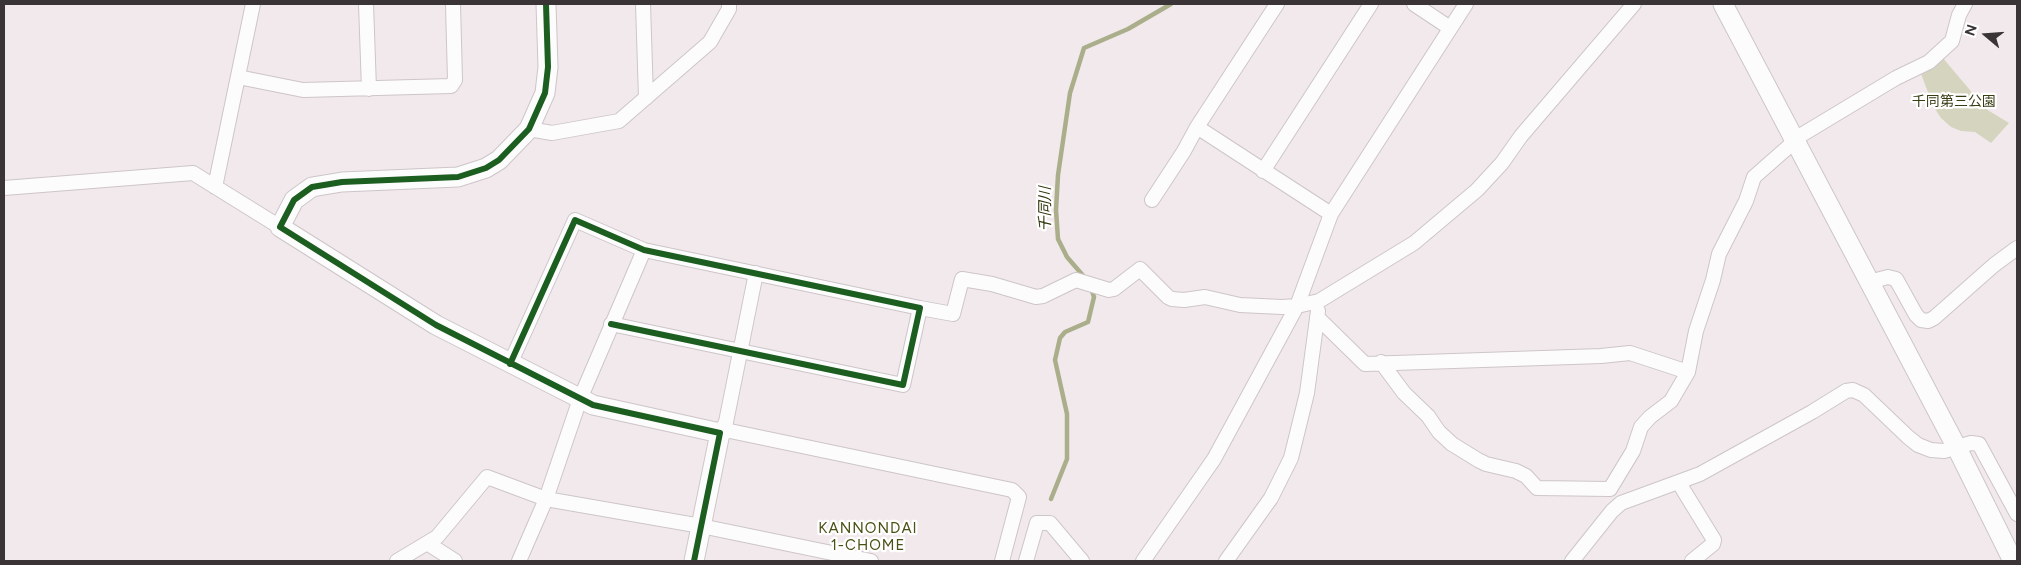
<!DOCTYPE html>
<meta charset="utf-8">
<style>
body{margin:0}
#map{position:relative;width:2021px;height:565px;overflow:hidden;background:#f2e9ed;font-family:Figtree,sans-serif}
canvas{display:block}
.frame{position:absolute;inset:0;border:5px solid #3a3437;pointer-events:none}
.north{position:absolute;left:1961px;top:10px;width:50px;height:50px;-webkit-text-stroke:4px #fff;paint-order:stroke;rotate:288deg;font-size:14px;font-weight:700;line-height:20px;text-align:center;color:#3a3437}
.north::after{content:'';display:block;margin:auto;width:18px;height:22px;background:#3a3437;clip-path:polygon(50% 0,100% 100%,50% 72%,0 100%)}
</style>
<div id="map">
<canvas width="2021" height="565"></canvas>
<div class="frame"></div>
<div class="north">N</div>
</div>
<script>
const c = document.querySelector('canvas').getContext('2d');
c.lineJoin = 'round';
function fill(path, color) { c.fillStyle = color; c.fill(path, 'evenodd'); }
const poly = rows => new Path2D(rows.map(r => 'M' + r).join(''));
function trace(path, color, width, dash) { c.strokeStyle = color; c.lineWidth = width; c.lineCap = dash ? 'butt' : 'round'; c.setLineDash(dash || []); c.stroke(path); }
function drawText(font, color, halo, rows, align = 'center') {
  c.font = font + ' Figtree,"Noto Sans JP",sans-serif'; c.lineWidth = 4.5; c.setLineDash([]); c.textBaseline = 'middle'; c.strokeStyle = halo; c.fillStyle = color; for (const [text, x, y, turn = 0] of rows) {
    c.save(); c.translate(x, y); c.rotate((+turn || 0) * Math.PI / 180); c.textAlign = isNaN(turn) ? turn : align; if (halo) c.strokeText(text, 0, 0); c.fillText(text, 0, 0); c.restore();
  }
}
fill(poly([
 [1942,57,1986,109,2009,123,1991,143,1975,132,1961,131,1951,127,1941,118,1933,106,1920,71]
]), '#d5d4be');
trace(poly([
 [1086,279,1067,257,1058,239,1056,210,1058,175,1070,93,1084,48,1128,29,1171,4],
 [1051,499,1067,459,1067,414,1055,360,1060,338,1065,332,1088,322,1094,297,1091,288]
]), '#abae8a', 4.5);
const street = poly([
 [366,4,369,89],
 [643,4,646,98],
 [1414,4,1450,28],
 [238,77,303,90,451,86,455,80,453,4],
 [1197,127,1277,4],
 [529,129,552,133,619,121,710,42,729,9,729,4],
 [1263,171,1371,4],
 [215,187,253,4],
 [4,188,193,173,280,227],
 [1152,200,1184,151,1197,127,1331,214],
 [756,273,726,422,720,433,730,431,1012,490,1019,497,1002,561],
 [1869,282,1888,277,1896,279,1916,315,1921,320,1928,321,1934,318,1994,265,2017,248],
 [920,308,953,314,962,279,992,284,1036,297,1043,296,1076,280,1109,290,1114,289,1140,269,1168,297,1172,299,1184,300,1205,297,1240,305,1282,307,1297,306,1319,301,1414,243,1477,190,1502,163,1521,136,1634,4],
 [1317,317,1365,364,1601,356,1630,353,1688,372],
 [1381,362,1404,393,1428,416,1439,432,1452,444,1478,460,1486,464,1516,471,1526,476,1537,488,1610,489],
 [510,364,575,220,644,250,920,308,903,385,611,324],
 [1679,483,1714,540,1713,544,1692,561],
 [1610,489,1633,451,1641,427,1650,417,1671,401,1688,372,1696,331,1713,280,1719,254,1746,201,1754,177,1803,134,1896,78,1929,62,1952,41,1959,15,1965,4],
 [427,543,455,561],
 [397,561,437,537,487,477,546,499,701,526,871,561],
 [519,561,546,499,580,399,644,250],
 [1026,561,1037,523,1050,523,1082,561],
 [1143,561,1214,459,1297,306,1331,214,1466,4],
 [1226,561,1271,498,1291,458,1307,393,1318,311],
 [1572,561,1612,511,1621,503,1700,474,1812,412,1846,391,1853,390,1864,395,1908,437,1918,445,1931,450,1944,451,1971,443,1979,444,2017,514]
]);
const secondary = poly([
 [546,4,548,67,545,93,529,129,499,160,486,168,458,177,342,182,312,187,294,200,280,227,436,325,593,405,720,433,694,561],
 [1723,4,1957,448,2013,561]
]);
trace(street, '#cdc5c9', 16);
trace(secondary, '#cdc5c9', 21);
trace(street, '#fdfcfc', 14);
trace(secondary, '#fdfcfc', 19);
trace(poly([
 [546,4,548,67,545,93,529,129,499,160,486,168,458,177,342,182,312,187,294,200,280,227,436,325,593,405,720,433,694,561],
 [510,364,575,220,644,250,920,308,903,385,611,324]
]), '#1b5e20', 6);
drawText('14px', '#393d14', '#fff', [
 ["千同第三公園",1954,102]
]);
drawText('italic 15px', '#303409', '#fff', [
 ["千同川",1046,209,-90]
]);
c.letterSpacing = '1px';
drawText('15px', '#4b5015', '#fff', [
 ["KANNONDAI",868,529],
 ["1-CHOME",868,546]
]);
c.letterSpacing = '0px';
</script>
